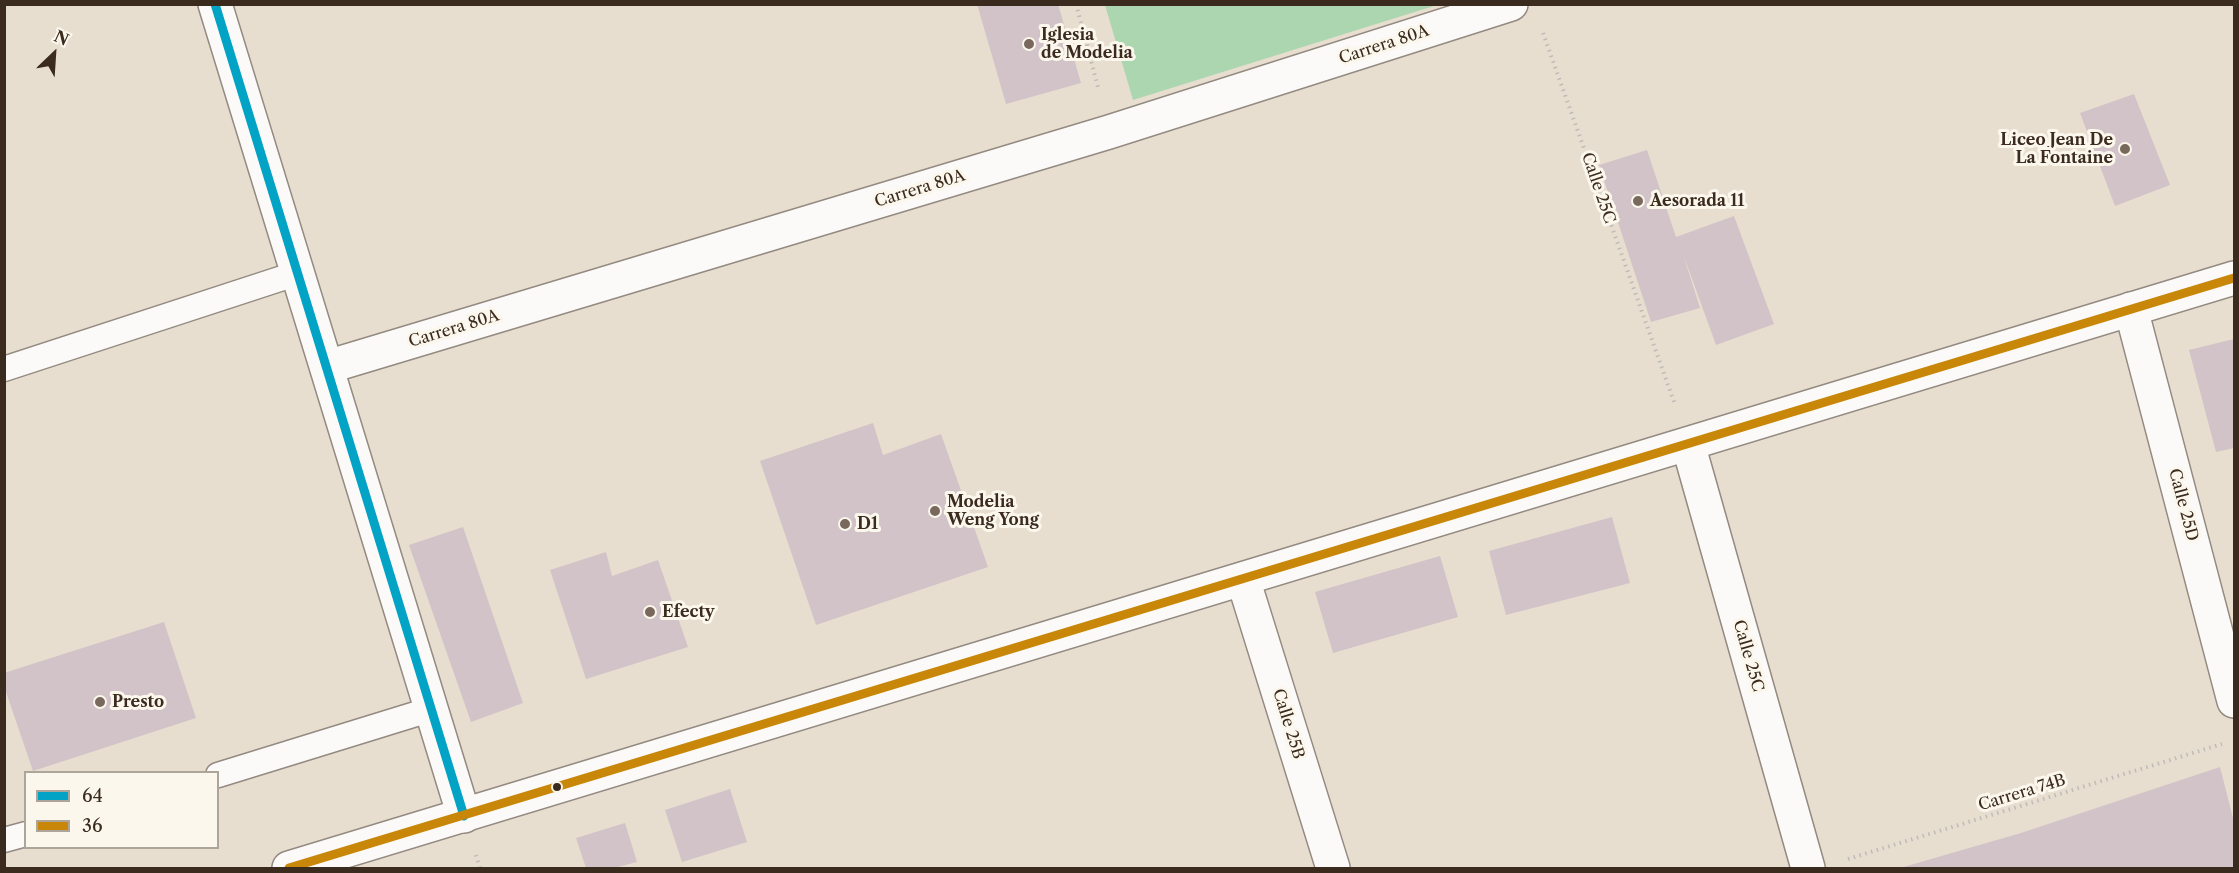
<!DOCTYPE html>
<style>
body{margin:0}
#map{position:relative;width:2239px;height:873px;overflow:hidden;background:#e8ded0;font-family:"Libre Caslon Text",serif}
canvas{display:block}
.frame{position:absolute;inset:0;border:6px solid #3b2a1e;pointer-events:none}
.legend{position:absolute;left:24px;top:771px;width:195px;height:78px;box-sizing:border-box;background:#fbf7ec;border:2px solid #aea59a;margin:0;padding:8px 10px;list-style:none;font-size:18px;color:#3b2a1e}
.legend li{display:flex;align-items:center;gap:12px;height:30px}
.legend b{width:30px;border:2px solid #aea59a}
.north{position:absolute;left:24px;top:24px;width:60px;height:60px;-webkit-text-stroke:4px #fbf7ec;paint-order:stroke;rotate:25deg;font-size:16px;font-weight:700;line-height:24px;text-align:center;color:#3b2a1e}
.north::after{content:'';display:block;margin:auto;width:21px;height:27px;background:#3b2a1e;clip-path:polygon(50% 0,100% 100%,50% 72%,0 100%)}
</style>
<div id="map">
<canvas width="2239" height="873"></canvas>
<div class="frame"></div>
<ul class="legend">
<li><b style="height:8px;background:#03a3c5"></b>64</li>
<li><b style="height:8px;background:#c88708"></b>36</li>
</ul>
<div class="north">N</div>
</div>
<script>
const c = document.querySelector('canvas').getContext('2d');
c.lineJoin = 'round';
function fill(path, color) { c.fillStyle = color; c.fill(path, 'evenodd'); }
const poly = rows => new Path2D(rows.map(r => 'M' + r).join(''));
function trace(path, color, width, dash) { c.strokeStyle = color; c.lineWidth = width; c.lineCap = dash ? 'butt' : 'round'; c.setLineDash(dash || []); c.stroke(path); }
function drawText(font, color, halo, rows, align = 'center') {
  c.font = font + ' "Libre Caslon Text",serif'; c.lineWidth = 6; c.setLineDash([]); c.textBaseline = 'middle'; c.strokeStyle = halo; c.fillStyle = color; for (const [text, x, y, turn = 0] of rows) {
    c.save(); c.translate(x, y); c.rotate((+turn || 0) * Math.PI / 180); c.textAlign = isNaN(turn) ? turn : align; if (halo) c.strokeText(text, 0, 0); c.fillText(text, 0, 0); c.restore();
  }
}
fill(poly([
 [1105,5,1105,4,1437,5,1133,100]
]), '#abd6af');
fill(poly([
 [977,4,1058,4,1081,83,1006,104],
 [2134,94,2170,185,2115,206,2080,113],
 [1647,150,1676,237,1734,216,1774,324,1716,345,1683,254,1700,308,1651,322,1599,165],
 [2234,339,2234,448,2216,452,2189,350],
 [873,423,883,455,941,434,988,567,816,625,760,461],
 [1612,517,1630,583,1506,615,1489,551],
 [463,527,523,703,471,722,409,545],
 [606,552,612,576,658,560,688,647,586,679,550,570],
 [1440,556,1458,617,1333,653,1315,592],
 [164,622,196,718,33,771,4,686,4,673],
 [2220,767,2234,822,2234,868,1900,868,2021,833],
 [730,789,747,842,682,862,665,810],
 [625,823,637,862,614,868,586,868,576,838]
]), '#d1c3c7');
const service = poly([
 [4,369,298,273],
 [218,775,432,709],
 [4,840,26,834]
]);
const minor = poly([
 [215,4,464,816],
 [2131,309,2234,701],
 [327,367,1109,132,1511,4],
 [1688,444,1808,868],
 [1243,579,1333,868]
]);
const tertiary = poly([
 [289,868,2234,278]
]);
trace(service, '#938a81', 27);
trace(minor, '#938a81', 36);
trace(tertiary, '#938a81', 36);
trace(poly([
 [1076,4,1099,91],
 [1543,33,1674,402],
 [476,855,480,868],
 [1848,859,2222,744]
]), '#bfbbb7', 4, [1.5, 4.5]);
trace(service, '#fcfaf8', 24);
trace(minor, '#fcfaf8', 33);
trace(tertiary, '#fcfaf8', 33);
trace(poly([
 [215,4,464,816]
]), '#03a3c5', 9);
trace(poly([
 [289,868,2234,278]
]), '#c88708', 9);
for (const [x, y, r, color] of [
 [1029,44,6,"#78695c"],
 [2125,149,6,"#78695c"],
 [1638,201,6,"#78695c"],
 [935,511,6,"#78695c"],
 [845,524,6,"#78695c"],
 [650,612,6,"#78695c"],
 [100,702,6,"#78695c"],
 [557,787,5,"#3b2a1e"]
]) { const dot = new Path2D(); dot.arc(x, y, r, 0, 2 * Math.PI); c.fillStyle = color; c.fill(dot); trace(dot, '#fbf7ec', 2); }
drawText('bold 16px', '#3b2a1e', '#fbf7ec', [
 ["Iglesia",1041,35],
 ["de Modelia",1041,53],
 ["Liceo Jean De",2113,140,"right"],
 ["La Fontaine",2113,158,"right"],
 ["Aesorada 11",1650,201],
 ["Modelia",947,502],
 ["Weng Yong",947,520],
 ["D1",857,524],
 ["Efecty",662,612],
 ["Presto",112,702]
], 'left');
drawText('16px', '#3b2a1e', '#fbf7ec', [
 ["Carrera 80A",1384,45,-18],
 ["Calle 25C",1598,188,71],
 ["Carrera 80A",920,189,-17],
 ["Carrera 80A",454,329,-17],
 ["Calle 25D",2183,505,75],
 ["Calle 25C",1748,656,74],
 ["Calle 25B",1288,724,73],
 ["Carrera 74B",2022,793,-17]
]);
</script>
